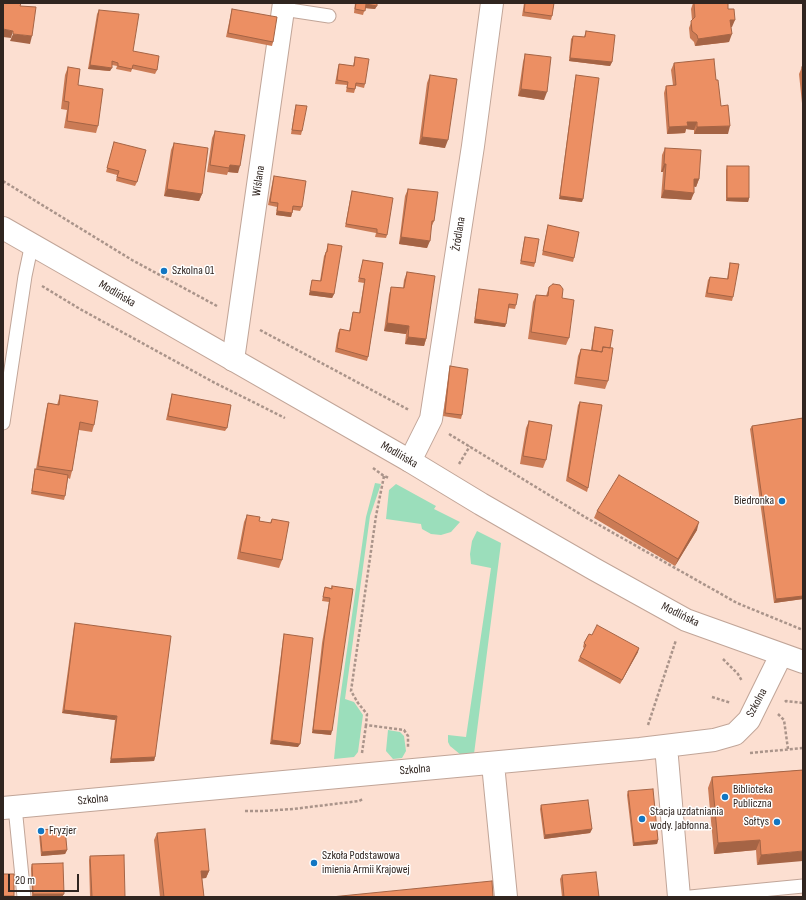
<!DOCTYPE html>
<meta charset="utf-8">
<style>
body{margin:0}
#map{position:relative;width:806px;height:900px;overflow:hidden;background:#fcdfd1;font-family:"Sofia Sans Condensed",sans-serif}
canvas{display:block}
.frame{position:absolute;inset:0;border:4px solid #302520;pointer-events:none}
.scale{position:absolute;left:8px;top:874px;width:71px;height:18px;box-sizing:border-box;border:2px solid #302520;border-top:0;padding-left:5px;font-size:12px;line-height:14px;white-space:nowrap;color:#302520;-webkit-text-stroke:3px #fff;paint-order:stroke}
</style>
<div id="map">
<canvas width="806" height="900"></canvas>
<div class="frame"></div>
<div class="scale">20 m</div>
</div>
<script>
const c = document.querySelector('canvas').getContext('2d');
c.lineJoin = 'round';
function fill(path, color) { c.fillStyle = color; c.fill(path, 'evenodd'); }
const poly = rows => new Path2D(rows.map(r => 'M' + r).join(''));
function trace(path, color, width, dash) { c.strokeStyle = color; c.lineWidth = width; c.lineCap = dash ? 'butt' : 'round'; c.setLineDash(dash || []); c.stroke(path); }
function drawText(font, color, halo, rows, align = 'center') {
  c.font = font + ' "Sofia Sans Condensed",sans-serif'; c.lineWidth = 3; c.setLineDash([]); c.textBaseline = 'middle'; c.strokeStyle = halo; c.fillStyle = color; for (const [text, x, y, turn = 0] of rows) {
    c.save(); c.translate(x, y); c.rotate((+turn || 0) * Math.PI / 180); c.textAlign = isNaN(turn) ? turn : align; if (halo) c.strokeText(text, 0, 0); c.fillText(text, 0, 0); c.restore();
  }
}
fill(poly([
 [375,483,381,484,370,516,345,699,354,702,363,715,358,752,354,757,334,759,340,699,366,517],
 [396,484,436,506,434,509,460,522,451,532,441,535,431,534,422,529,421,524,386,519,389,490],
 [477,531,501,543,474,754,461,755,450,746,448,742,448,735,466,737,491,568,471,564,470,554,472,541],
 [388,730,400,732,404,736,406,751,402,758,393,759,386,751]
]), '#9bdebb');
const lane = poly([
 [283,9,329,16],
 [3,423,25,276,32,243],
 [15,807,24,897],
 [690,897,803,886]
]);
const street = poly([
 [233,360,284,3],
 [410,461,431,419,473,146,492,3],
 [666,746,679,897],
 [493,764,506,897],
 [3,808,640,749,714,740,735,734,749,720,781,655]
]);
const secondary = poly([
 [3,228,410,461,481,504,594,569,686,620,803,662]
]);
trace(lane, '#c1a598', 15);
trace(street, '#c1a598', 24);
trace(secondary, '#c1a598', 24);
trace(poly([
 [3,181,132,260,217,306],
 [42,286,80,309,215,383,285,418],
 [260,330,409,410],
 [449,434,585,517,737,603,803,630],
 [459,464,470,446],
 [373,468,384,476,389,478],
 [384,476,376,516,351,691,358,703,367,714,366,725,404,730,408,736,408,747],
 [723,659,738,674,742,681],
 [712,697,731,703],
 [785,702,786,701,803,703],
 [778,714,784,720,788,749],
 [648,725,676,640],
 [362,753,366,725],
 [750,753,803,748],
 [245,811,263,811,293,809,359,801,363,799]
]), '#aa948a', 2.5, [3, 2]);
trace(lane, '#fff', 13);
trace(street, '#fff', 22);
trace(secondary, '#fff', 22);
fill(poly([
 [355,3,377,3,375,9,365,8,363,15,354,13],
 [524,3,554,3,552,16,551,20,522,16],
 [693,3,728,3,728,9,732,27,731,27,729,42,695,46,694,42,690,38,689,28,692,20,691,9],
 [232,9,273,42,272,46,226,37,231,13],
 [99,10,133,51,157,70,155,74,132,69,131,72,116,69,117,66,112,65,110,71,88,69,97,14],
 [586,31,612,62,610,66,569,61,571,39,573,36,584,37],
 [525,54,544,100,518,96,523,62],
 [355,57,365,84,364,88,356,86,354,93,346,92,347,85,335,84,338,67,339,64,353,66],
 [674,63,716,80,721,106,728,134,694,134,694,130,686,129,685,133,667,134,664,93,666,86,673,85,671,70],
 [68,67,98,126,96,133,64,128,67,110,61,109,65,75],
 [802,67,803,67,803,113,799,74],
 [430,75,445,148,419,144,427,83],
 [576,75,582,202,559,199,575,79],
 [296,105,302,131,301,135,291,134,295,108],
 [215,131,238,173,228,172,227,175,207,172,212,138],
 [114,142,137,182,135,186,116,181,117,175,106,172],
 [174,143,202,194,199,201,164,196,171,150],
 [665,148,699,179,696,187,694,186,691,200,661,198,663,172,661,172,662,155],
 [727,166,749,198,748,202,726,201,726,170],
 [274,176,302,207,300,211,293,210,291,217,276,215,277,207,268,205,273,179],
 [408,189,434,221,431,228,427,248,399,244,405,196],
 [352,191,387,235,386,238,375,237,376,233,345,227,351,194],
 [548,225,574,258,573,262,542,255,547,229],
 [525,237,535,263,534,267,520,264,524,240],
 [328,244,334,294,332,298,309,295,312,280,320,281,324,256,326,252],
 [363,260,383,263,368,357,367,361,335,352,338,333,340,329,349,331,352,316,353,312,359,313,364,283,358,282],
 [730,263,733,297,732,301,705,297,708,280,710,277,727,279,729,267],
 [407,272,426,339,424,346,405,344,406,334,384,331,389,295,391,287,403,288,404,280],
 [549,287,562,298,569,338,566,345,528,339,533,302,536,295,546,296],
 [479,289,516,305,515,309,508,308,505,327,474,323,478,293],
 [595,327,610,348,608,381,605,389,574,384,578,356,581,349,591,350,594,331],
 [450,366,462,415,461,419,443,416,449,370],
 [172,394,227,428,225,431,166,420,171,397],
 [60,395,94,425,92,432,79,430,72,471,70,479,68,478,65,496,64,500,31,494,34,473,35,469,36,469,46,411,48,403,57,405],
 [580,402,588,488,587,492,566,481,578,405],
 [803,418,803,599,774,603,750,429,752,426],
 [529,421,546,460,543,468,520,464,526,428],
 [597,511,697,530,675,566,594,518],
 [247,515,259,521,270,523,272,519,282,560,279,568,237,559,244,522],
 [332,586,331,735,312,733,322,643,329,602,322,601,324,591,325,587,331,588],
 [75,623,155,757,154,761,110,763,115,720,62,713,74,626],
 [284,634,298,747,270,744,283,638],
 [592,635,638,652,620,684,578,661,584,648,583,647,584,643],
 [803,770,757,865,756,850,714,854,708,788,712,777],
 [628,791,658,840,657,844,633,846,627,795],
 [541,805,592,829,590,833,544,839,540,809],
 [40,830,67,850,65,854,41,856,39,834],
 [157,833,209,871,206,878,202,878,204,897,160,897,154,840],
 [90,856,125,897,90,897,89,860],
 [32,864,62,897,32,897,31,868],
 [562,875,599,897,562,897,560,879]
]), '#cb7b55');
fill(poly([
 [366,4,377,6,375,9,365,8],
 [730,20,735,20,732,27,727,28],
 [3,29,13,31,11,38,3,37],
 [13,34,32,36,30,44,10,41],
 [732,34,729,42,695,46,698,39],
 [570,58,612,62,610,66,569,61],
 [90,65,112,68,110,71,88,69],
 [521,89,547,92,544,100,518,96],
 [687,122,697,122,694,130,686,129,685,133,667,134,669,127],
 [730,126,728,134,694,134,697,127],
 [422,137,448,140,445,148,419,144],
 [664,164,666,164,663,172,661,172],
 [230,165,240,166,238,173,228,172],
 [694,179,699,179,696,187,692,186],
 [167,189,202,194,199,201,164,196],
 [664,190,694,193,691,200,661,198],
 [560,196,583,199,582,202,559,199],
 [727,198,749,198,748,202,726,201],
 [277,211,292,213,291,217,276,215],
 [401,237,430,241,427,248,399,244],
 [310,291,334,294,332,298,309,295],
 [475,319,506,324,505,327,474,323],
 [387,323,409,326,406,334,384,331],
 [408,337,426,339,424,346,405,344],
 [699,522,697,530,675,566,678,559],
 [803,596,803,599,774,603,776,599],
 [639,648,638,652,620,684,622,680],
 [64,710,117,716,115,720,62,713],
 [313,730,332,731,331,735,312,733],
 [272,740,300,744,298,747,270,744],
 [155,757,154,761,110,763,111,759],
 [592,829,590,833,544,839,545,835],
 [658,840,657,844,633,846,634,843],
 [760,840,756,850,714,854,718,843],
 [67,850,65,854,41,856,42,852],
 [803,851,803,861,757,865,761,855],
 [201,871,209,871,206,878,199,879],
 [33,894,64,894,62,897,32,897],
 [3,896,14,896,14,897,3,897]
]), '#a56445');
const building = poly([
 [3,3,21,3,20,6,36,7,32,36,13,34,13,31,3,29,3,3],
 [356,3,377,3,377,6,366,4,365,11,355,9,356,3],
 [525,3,554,3,552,16,524,12,525,3],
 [694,3,728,3,728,9,734,9,735,20,730,20,732,34,698,39,697,35,692,31,691,21,695,17,694,3],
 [232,9,277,17,273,42,228,33,232,9],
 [99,10,139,14,133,51,159,56,157,70,133,65,132,69,118,66,118,63,112,61,112,68,90,65,99,10],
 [586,31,615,35,612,62,570,58,573,36,585,37,586,31],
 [525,54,551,57,547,92,521,89,525,54],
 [355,57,369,59,365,84,356,83,355,89,347,88,348,82,337,80,339,64,354,66,355,57],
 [714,59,716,80,718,80,721,106,728,105,730,126,697,127,697,122,687,122,688,126,669,127,666,86,676,85,674,63,714,59],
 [68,67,80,69,78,85,103,89,98,126,67,121,69,102,64,101,68,67],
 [802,67,803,67,803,80,802,67],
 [430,75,457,79,448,140,422,137,430,75],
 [576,75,599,78,583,199,560,196,576,75],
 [296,105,307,106,302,131,292,130,296,105],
 [215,131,245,135,240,166,230,165,229,168,210,165,215,131],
 [114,142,146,150,137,182,117,177,119,171,107,168,114,142],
 [174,143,208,148,202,194,167,189,174,143],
 [665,148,701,150,699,179,694,179,694,193,664,190,666,164,664,164,665,148],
 [727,166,749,166,749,198,727,198,727,166],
 [274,176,306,181,302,207,293,206,292,213,277,211,278,203,270,202,274,176],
 [408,189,438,192,434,221,432,221,430,241,401,237,408,189],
 [352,191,393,198,387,235,377,233,377,229,346,224,352,191],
 [548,225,579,232,574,258,543,251,548,225],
 [525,237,539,239,535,263,521,261,525,237],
 [328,244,342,246,334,294,310,291,312,280,321,281,326,252,327,252,328,244],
 [363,260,383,263,368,357,337,348,340,329,350,331,353,312,360,313,365,279,359,278,363,260],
 [730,263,739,264,733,297,707,293,710,277,728,279,730,263],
 [407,272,435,276,426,339,408,337,409,326,387,323,391,287,404,288,407,272],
 [553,284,560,285,563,289,562,298,574,300,569,338,531,332,536,295,548,296,549,287,553,284],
 [479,289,518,294,516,305,509,304,506,324,475,319,479,289],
 [595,327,613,330,610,348,603,347,602,352,592,350,595,327],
 [603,347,613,348,608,381,576,377,581,349,602,352,603,347],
 [450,366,468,369,462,415,445,413,450,366],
 [172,394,231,405,227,428,168,416,172,394],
 [60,395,98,401,94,425,80,422,72,471,38,466,48,403,59,405,60,395],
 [580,402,602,405,588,488,568,477,580,402],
 [803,418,803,596,776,599,752,426,803,418],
 [529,421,552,425,546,460,523,456,529,421],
 [35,469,68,475,65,496,32,491,35,469],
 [619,475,699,522,678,559,597,511,619,475],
 [247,515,260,517,259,521,271,523,272,519,289,522,282,560,240,552,247,515],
 [332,586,353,589,332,731,313,730,324,640,330,598,323,597,325,587,332,589,332,586],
 [75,623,171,636,155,757,111,759,117,716,64,710,75,623],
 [597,625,639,648,622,680,580,657,586,645,584,643,589,634,592,635,597,625],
 [284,634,313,638,300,744,272,740,284,634],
 [803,770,803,851,761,855,760,840,718,843,712,777,803,770],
 [653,789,658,840,634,843,628,791,653,789],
 [588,800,592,829,545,835,541,805,588,800],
 [65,828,67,850,42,852,40,830,65,828],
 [205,829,209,871,201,871,204,897,164,897,157,833,205,829],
 [124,855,125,897,92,897,90,856,124,855],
 [63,863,64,894,33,894,32,864,63,863],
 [596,872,599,897,564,897,562,875,596,872],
 [3,874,14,874,14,896,3,896,3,874],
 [492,881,493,897,331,897,492,881]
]);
fill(building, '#ec8f63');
trace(building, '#a56445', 1);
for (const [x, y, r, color] of [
 [164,271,4,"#1276c2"],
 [782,501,4,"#1276c2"],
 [725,797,4,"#1276c2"],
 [642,819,4,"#1276c2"],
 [777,822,4,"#1276c2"],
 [41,831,4,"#1276c2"],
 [314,863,4,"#1276c2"]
]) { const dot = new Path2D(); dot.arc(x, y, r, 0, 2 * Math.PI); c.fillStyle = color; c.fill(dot); trace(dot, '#fff', 1.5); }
drawText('12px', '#302520', '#fff', [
 ["Wiślana",259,181,-82],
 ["Źródlana",459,234,-81],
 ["Modlińska",117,294,31],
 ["Modlińska",399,455,30],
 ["Modlińska",680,615,26],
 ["Szkolna",757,703,-62],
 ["Szkolna",415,770,-5],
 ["Szkolna",93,800,-6]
]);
drawText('12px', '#302520', '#fff', [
 ["Szkolna 01",172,271],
 ["Biedronka",774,501,"right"],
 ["Biblioteka",733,790],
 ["Publiczna",733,804],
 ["Stacja uzdatniania",650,812],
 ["wody. Jabłonna.",650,826],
 ["Sołtys",769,822,"right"],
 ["Fryzjer",49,831],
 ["Szkoła Podstawowa",322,856],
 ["imienia Armii Krajowej",322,870]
], 'left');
</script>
